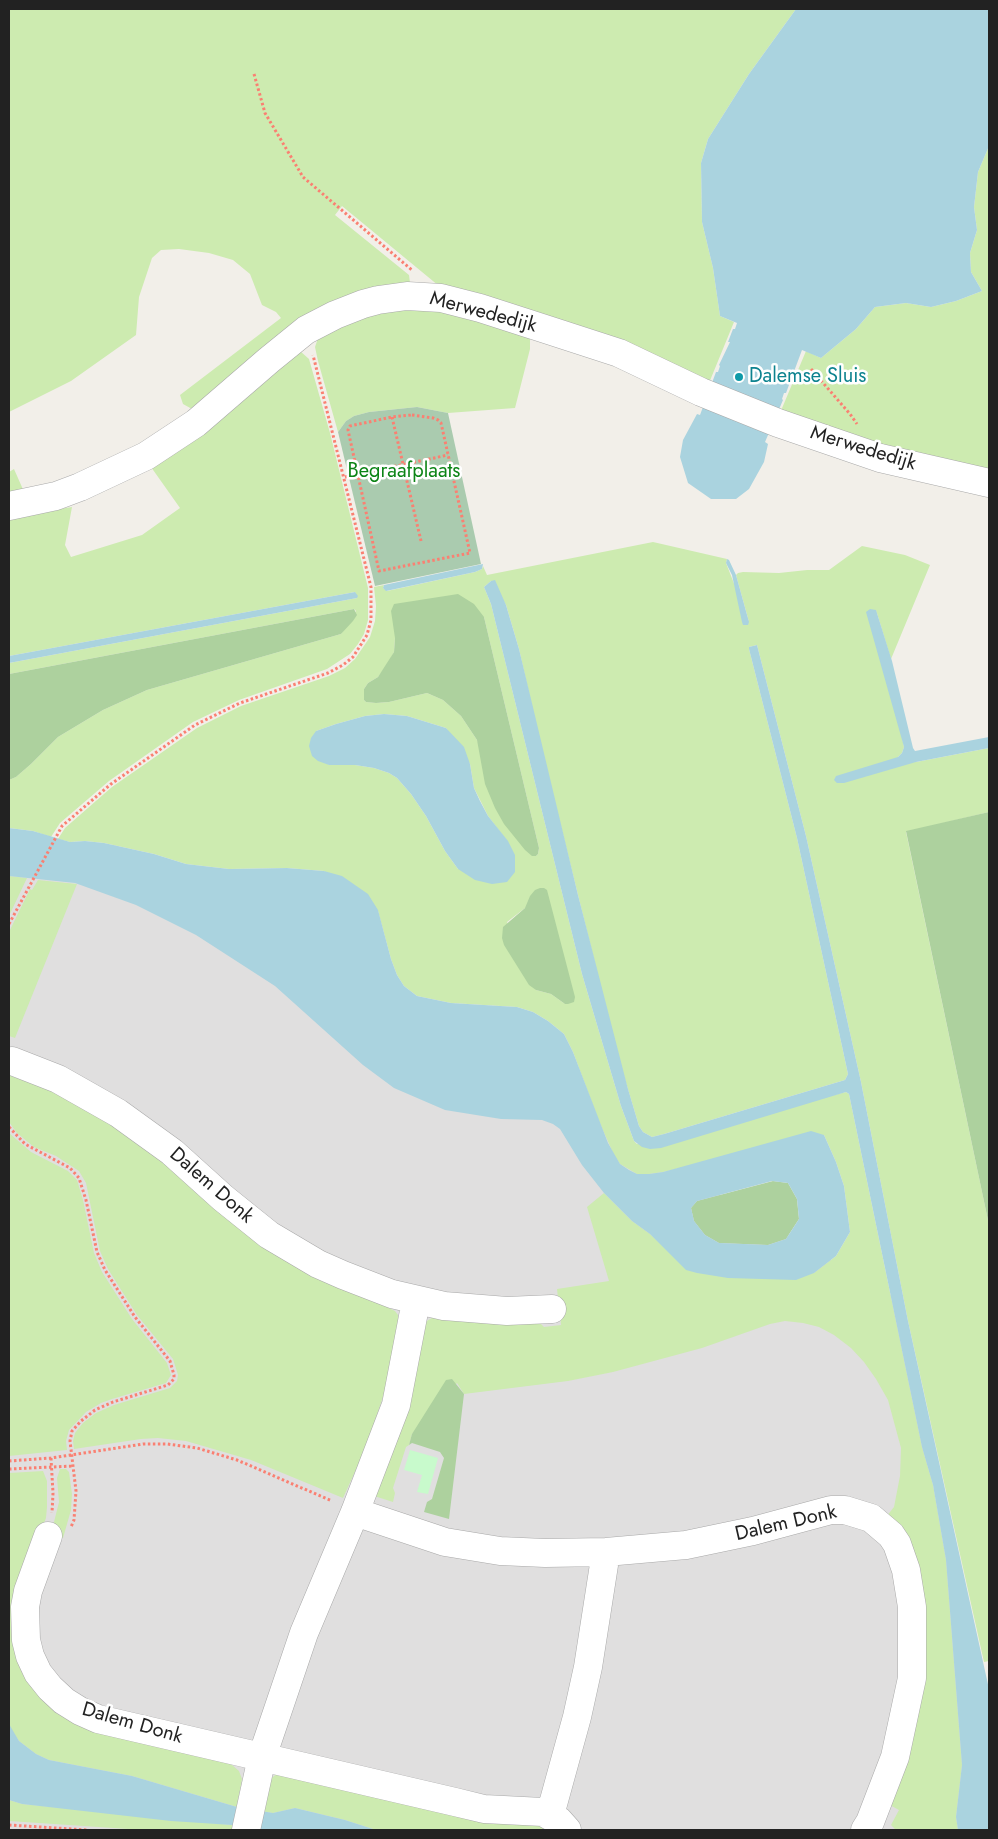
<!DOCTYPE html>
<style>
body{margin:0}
#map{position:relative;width:998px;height:1839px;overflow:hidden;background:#f2efe9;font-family:Jost,sans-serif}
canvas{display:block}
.frame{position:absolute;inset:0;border:10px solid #222;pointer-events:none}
</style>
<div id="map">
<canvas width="998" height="1839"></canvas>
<div class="frame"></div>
</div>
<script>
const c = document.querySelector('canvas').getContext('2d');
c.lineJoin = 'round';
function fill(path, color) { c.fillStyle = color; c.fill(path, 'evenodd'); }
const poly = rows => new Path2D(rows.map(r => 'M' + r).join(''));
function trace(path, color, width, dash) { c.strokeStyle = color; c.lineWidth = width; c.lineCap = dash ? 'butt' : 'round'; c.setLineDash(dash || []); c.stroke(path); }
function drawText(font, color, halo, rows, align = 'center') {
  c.font = font + ' Jost,sans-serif'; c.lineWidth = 5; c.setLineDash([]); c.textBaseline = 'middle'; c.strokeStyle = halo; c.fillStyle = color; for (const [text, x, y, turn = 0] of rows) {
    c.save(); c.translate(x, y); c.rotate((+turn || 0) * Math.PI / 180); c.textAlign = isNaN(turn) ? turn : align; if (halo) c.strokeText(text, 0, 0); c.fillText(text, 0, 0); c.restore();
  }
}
fill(poly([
 [116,845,900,1300,989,1796,989,1830,9,1830,9,854]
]), '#e0dfdf');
fill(poly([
 [9,9,796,9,749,74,708,139,701,163,702,222,713,268,720,316,734,322,709,383,439,286,342,206,335,215,409,275,410,283,192,409,183,404,180,395,281,318,276,312,262,305,250,274,233,260,209,253,179,249,161,250,152,258,139,297,136,335,71,381,9,412],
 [989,146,989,473,892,449,780,413,806,351,821,358,856,329,875,307,906,303,931,307,956,301,982,291,971,272,970,253,977,230,974,207,978,172],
 [429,306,530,338,530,349,515,408,448,413,417,407,369,412,354,416,346,421,338,432,318,361,315,347,319,335,361,314],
 [300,351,309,359,330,433,368,588,368,620,364,634,358,644,350,654,327,669,239,700,193,722,109,781,60,823,51,837,33,831,9,828,9,780,16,777,31,764,58,737,103,710,147,690,341,634,356,611,354,609,9,674,9,663,357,598,355,592,9,656,9,517,72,507,65,545,71,557,142,535,180,508,151,467],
 [14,469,25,494,9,497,9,472],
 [653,542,727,559,726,563,749,622,736,575,738,573,743,572,779,573,807,570,829,570,862,546,905,555,930,565,891,659,876,610,904,747,902,753,898,757,916,762,989,748,989,812,906,832,989,1225,989,1661,984,1662,908,1321,861,1082,806,836,757,645,749,647,749,649,797,838,848,1074,845,1080,664,1134,652,1137,643,1132,639,1126,618,1056,541,746,519,649,506,605,491,581,484,587,491,604,582,974,621,1106,634,1141,637,1144,846,1092,849,1094,922,1447,933,1485,946,1560,962,1765,956,1817,958,1830,896,1830,891,1825,899,1810,888,1804,919,1700,886,1517,894,1507,900,1476,901,1448,888,1400,876,1379,864,1362,851,1348,834,1335,819,1327,803,1323,785,1321,770,1324,702,1348,613,1372,568,1381,464,1394,457,1383,412,1434,409,1445,406,1447,393,1488,395,1493,393,1502,371,1495,425,1322,437,1315,537,1320,544,1327,561,1325,557,1289,609,1281,587,1207,604,1193,632,1221,650,1234,663,1246,814,1273,836,1256,850,1232,844,1186,836,1162,824,1135,663,1172,649,1174,637,1174,620,1164,614,1155,598,1119,573,1052,564,1034,548,1021,533,1012,517,1007,451,1003,417,996,404,986,397,975,391,959,378,911,324,871,287,868,229,869,186,864,154,854,104,843,85,841,70,842,58,839,65,828,112,787,197,728,241,706,329,676,345,668,355,659,370,637,375,621,376,606,374,587,384,585,383,588,387,591,475,572,482,569,483,566,487,575],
 [484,617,539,848,538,854,536,856,477,740,461,716,443,700,427,693,389,702,376,703,366,702,364,700,364,689,368,683,378,677,388,664,394,652,395,638],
 [384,714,407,716,446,728,470,764,474,788,488,816,507,841,458,869,445,851,426,816,411,794,397,778,389,773,374,768,355,765,329,765,316,731,336,724,365,716],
 [525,908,565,1004,551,994,536,990,507,922],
 [9,876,27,878,9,916],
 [38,880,77,884,15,1038,9,1036,9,932,30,889,32,890],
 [25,1074,55,1088,390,1302,389,1308,395,1311,398,1315,399,1321,384,1394,365,1450,343,1498,251,1460,186,1441,158,1438,141,1439,74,1449,73,1441,75,1433,83,1423,96,1413,114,1405,170,1388,177,1381,178,1375,173,1359,137,1315,108,1269,100,1251,86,1183,79,1171,56,1156,34,1147,17,1133,9,1122,9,1075,16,1078],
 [9,1133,31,1152,68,1171,77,1180,83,1200,94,1253,102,1272,132,1319,167,1363,171,1375,166,1383,112,1399,101,1403,86,1412,69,1430,66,1441,67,1450,9,1456],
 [60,1469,66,1469,69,1472,72,1494,71,1510,63,1538,52,1534,52,1530,59,1502,57,1478],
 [43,1471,47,1481,47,1507,46,1518,28,1565,31,1677,233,1759,232,1765,239,1771,242,1779,237,1807,132,1776,49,1760,36,1754,19,1741,11,1729,9,1724,9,1473],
 [278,1773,521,1820,555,1830,376,1830,345,1820,295,1808,273,1813,260,1811,269,1780],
 [9,1800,22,1804,232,1825,232,1830,143,1830,9,1821]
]), '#cdebb0');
fill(poly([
 [458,594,474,604,484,617,539,848,538,854,536,856,532,856,525,850,504,824,495,808,485,784,477,740,461,716,443,700,427,693,389,702,376,703,366,702,364,700,364,689,368,683,378,677,394,652,395,638,391,611,394,604],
 [354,609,357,615,353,621,341,634,147,690,103,710,58,737,31,764,16,777,9,780,9,674],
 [989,812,989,1225,906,831],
 [540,888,544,888,547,890,575,997,574,1002,568,1004,565,1004,551,994,536,990,529,985,504,945,502,938,503,927,525,908,530,896,535,890],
 [773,1181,788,1183,797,1199,799,1219,786,1239,768,1245,719,1243,705,1235,694,1221,691,1208,697,1201],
 [452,1379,464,1394,449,1519,424,1512,427,1502,432,1499,444,1458,440,1452,412,1443,409,1445,412,1434,446,1380]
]), '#add19e');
fill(poly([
 [417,407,448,413,481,564,375,586,338,432,346,421,354,416,369,412]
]), '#aacbaf');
fill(poly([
 [410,1450,438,1458,428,1494,417,1492,422,1475,404,1470]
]), '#c8facc');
fill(poly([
 [796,9,989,9,989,146,978,172,974,207,977,230,970,253,971,272,982,291,956,301,931,307,906,303,875,307,856,329,821,358,802,350,786,393,784,393,782,399,783,400,765,442,768,444,764,462,749,489,736,499,711,499,688,483,680,457,683,440,697,414,700,415,716,372,718,372,720,366,719,365,730,342,728,342,733,329,735,329,737,323,720,316,713,268,702,222,701,163,708,139,749,74],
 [727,559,729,560,736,575,749,622,748,625,743,625,742,622,732,575,726,563],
 [483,564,482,569,475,572,386,591,383,588,384,585],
 [495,580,506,605,519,649,578,895,628,1089,639,1126,643,1132,652,1137,664,1134,845,1080,848,1074,797,838,749,649,749,647,757,645,806,836,861,1082,908,1321,989,1689,989,1829,984,1830,958,1830,956,1817,962,1765,946,1560,933,1485,922,1447,849,1094,846,1092,661,1148,650,1149,642,1147,634,1141,621,1106,582,974,491,604,484,587,491,581],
 [355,592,358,596,357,598,9,663,9,656],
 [870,609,876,610,892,661,913,748,915,751,989,737,989,748,916,762,844,783,837,783,834,780,836,776,898,757,902,753,904,747,866,612],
 [384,714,407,716,446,728,464,747,470,764,474,788,480,801,488,816,508,841,515,855,515,872,507,882,492,884,475,880,458,869,445,851,426,816,411,794,397,778,389,773,374,768,355,765,329,765,318,761,312,756,309,746,311,738,316,731,336,724,365,716],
 [9,828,33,831,70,842,85,841,104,843,154,854,186,864,229,869,287,868,324,871,342,876,368,894,378,910,391,959,397,975,404,986,417,996,451,1003,517,1007,533,1012,548,1021,564,1034,573,1052,608,1143,620,1164,629,1170,637,1174,649,1174,663,1172,811,1131,824,1135,836,1162,844,1186,850,1232,836,1256,814,1273,796,1280,728,1278,697,1273,686,1270,650,1234,632,1221,604,1193,582,1165,560,1129,553,1124,542,1120,501,1119,445,1110,394,1088,363,1065,275,986,196,935,136,905,75,883,9,876],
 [772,1181,788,1183,797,1199,799,1219,786,1239,768,1245,719,1243,705,1235,694,1221,691,1208,697,1201],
 [9,1724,19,1741,36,1754,49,1760,132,1776,237,1807,273,1813,295,1808,345,1820,376,1830,259,1830,232,1825,171,1821,22,1804,9,1800]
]), '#aad3df');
const minor = poly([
 [9,506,56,496,80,487,146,456,196,423,269,360,306,330,335,315,363,304,378,300,407,296,441,298,480,308,542,328,619,353,701,392,778,423,880,458,989,483],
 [12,1061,58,1079,118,1113,172,1152,223,1198,269,1235,318,1264,343,1275,392,1294,444,1306,507,1311,552,1309],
 [355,1512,445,1542,500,1551,545,1553,606,1552,686,1545,753,1531,831,1510,845,1510,871,1518,891,1535,897,1544,906,1570,912,1607,912,1678,895,1757,870,1822,865,1830],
 [48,1536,28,1591,25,1607,26,1640,30,1656,38,1673,50,1688,64,1701,80,1711,98,1719,455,1802,484,1809,543,1812,559,1821,567,1830],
 [550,1815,577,1717,588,1667,606,1552],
 [246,1830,262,1757,304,1633,355,1512,396,1405,416,1301]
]);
trace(minor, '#a9a9a9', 29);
trace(poly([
 [254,74,265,113,303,177,413,271],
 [811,369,850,414,857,424],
 [412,415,433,418,438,420,441,423,470,553,379,571,348,430,350,426,392,417,412,415],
 [392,417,421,541],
 [345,477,448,455],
 [9,924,62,826,111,784,195,725,240,703,328,673,343,665,353,657,367,635,371,620,371,587,313,355],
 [9,1127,25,1144,70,1168,79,1178,86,1200,97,1252,105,1270,135,1317,170,1361,174,1375,174,1379,168,1385,113,1402,95,1410,81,1421,72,1431,70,1441,76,1491,74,1520,71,1527],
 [51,1458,53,1493,52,1513],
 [9,1461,51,1458,143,1444,167,1444,197,1448,237,1460,332,1501],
 [9,1469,73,1466],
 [9,1825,87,1830]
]), '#fa8072', 3, [2.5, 2.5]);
trace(minor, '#fff', 28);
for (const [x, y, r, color] of [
 [739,377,5,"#0f9aa8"]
]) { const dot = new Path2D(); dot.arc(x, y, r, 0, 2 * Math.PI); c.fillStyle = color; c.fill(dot); trace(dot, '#fff', 2); }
drawText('20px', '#222', '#fff', [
 ["Merwededijk",483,313,15],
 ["Merwededijk",863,449,17],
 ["Dalem Donk",211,1186,41],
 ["Dalem Donk",786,1524,-13],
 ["Dalem Donk",132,1724,16]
]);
drawText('20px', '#0d838f', '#fff', [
 ["Dalemse Sluis",749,377]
], 'left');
drawText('20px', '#0c8416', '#fff', [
 ["Begraafplaats",404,472]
]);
</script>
